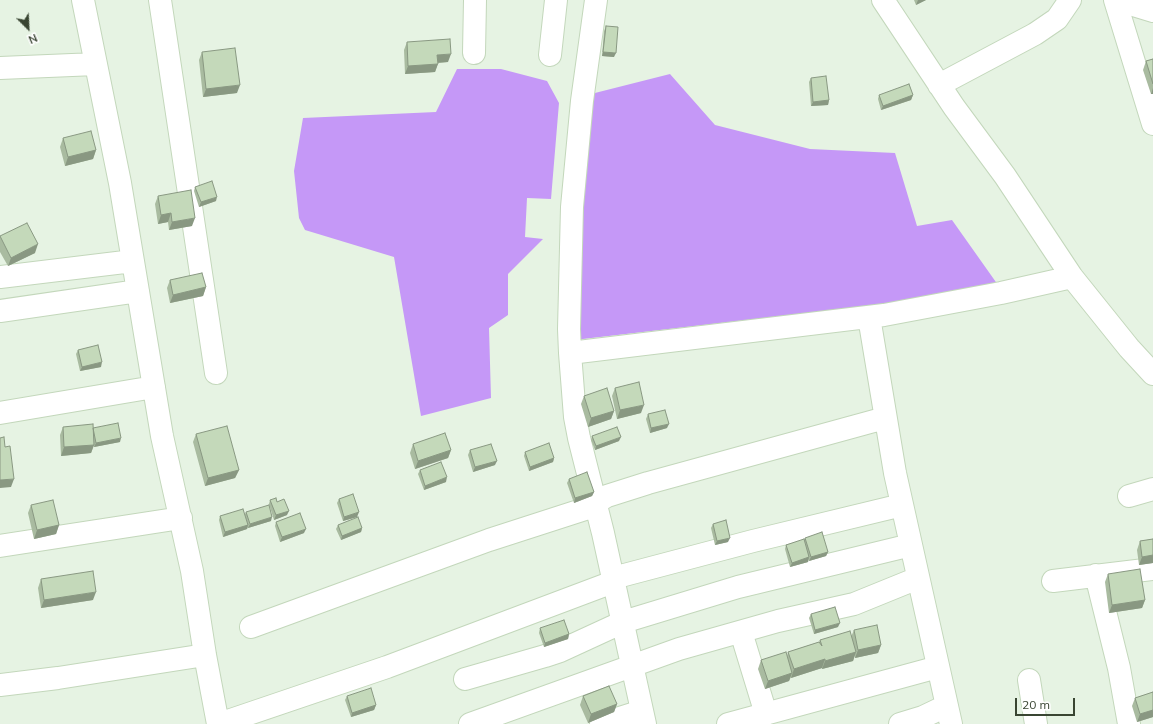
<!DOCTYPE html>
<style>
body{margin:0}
#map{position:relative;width:1153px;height:724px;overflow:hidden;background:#e6f3e3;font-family:Mulish,sans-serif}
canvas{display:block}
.north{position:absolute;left:8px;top:8px;width:40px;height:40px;-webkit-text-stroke:3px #fff;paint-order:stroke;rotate:156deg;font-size:11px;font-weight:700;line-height:16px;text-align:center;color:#394532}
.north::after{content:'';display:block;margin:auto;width:14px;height:18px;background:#394532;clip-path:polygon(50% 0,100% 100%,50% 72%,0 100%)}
.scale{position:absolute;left:1015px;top:698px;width:60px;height:18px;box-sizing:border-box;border:2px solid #394532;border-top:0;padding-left:5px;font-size:12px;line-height:14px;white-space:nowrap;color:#394532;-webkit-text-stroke:3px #fff;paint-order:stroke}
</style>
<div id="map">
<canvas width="1153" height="724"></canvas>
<div class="north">N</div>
<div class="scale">20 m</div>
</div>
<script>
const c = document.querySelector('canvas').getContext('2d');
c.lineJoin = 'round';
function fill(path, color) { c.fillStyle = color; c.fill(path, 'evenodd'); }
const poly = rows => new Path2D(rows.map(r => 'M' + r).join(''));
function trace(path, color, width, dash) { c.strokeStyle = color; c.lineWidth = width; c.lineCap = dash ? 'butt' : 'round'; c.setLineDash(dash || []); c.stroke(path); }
fill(poly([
 [457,69,501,69,547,81,559,103,551,199,527,198,525,237,543,239,508,274,508,315,489,328,491,398,421,416,394,257,305,230,299,218,294,171,303,118,436,112],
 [670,74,715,125,810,149,895,153,917,226,952,220,998,285,901,302,574,340,587,95]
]), '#c598f7');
const minor = poly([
 [83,0,120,183,162,436,192,571,205,655,218,724],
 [160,0,216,373],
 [596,0,582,101,572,207,569,329,570,353,575,417,579,438,603,533,645,724],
 [883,0,954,107,1005,176,1072,277,1129,348,1153,374],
 [1115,0,1153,124],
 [474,53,475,0],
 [550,55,556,0],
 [0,68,96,64],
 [939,85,1035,34,1057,19,1070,0],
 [0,277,133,261],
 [0,311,138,291],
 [869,317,895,473,951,724],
 [570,353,884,315,1001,293,1072,277],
 [0,413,154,387],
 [1129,496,1153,489],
 [0,546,181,518],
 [1096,575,1119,668,1129,724],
 [613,578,753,541,902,505],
 [1053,581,1153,569],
 [251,627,489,540,585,509,607,496,648,483,885,418],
 [741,632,766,714],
 [465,679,545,656,560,651,623,622,738,587,911,545],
 [1029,680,1036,724],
 [0,685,58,678,205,655],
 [219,724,387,667,613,582],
 [470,724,679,649,778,621,854,604,918,578],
 [601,724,642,711],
 [728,724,938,667],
 [900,724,923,717,946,706]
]);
const tertiary = poly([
 [1117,0,1153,11]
]);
trace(minor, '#c3d7bb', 24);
trace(tertiary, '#c3d7bb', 24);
trace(minor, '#fff', 22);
trace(tertiary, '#fff', 22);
fill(poly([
 [914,0,926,0,916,5],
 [606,26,614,57,602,56,604,31],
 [407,42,448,62,438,63,435,72,405,74,404,50],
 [202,52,237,93,203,97,199,60],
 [1153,59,1153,94,1151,94,1143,70,1146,61],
 [811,78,829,100,828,105,811,106,809,82],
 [879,95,913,95,911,100,881,110,878,99],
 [63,138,96,150,93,159,65,166,60,147],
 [195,187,216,201,199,207,194,191],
 [158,196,192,226,169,230,168,222,158,224,155,204],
 [0,236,35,253,8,266,0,252],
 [170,280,206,287,203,296,170,303,167,288],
 [78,350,101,367,80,371,76,354],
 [615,388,641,413,617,419,612,396],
 [584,396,614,411,611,419,588,427,581,404],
 [648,414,667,428,650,433,646,419],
 [63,427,93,428,120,442,94,447,94,445,91,453,61,456,60,435],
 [196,434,239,470,235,478,205,486,193,442],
 [592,436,619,441,595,450,591,440],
 [413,444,451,450,448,458,415,469,410,453],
 [470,450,495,465,473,472,468,455],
 [525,452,554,458,553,462,529,471,524,456],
 [420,470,446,482,424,490,418,474],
 [569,479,594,492,592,496,574,503,567,483],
 [339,499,357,517,343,521,337,503],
 [270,500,287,515,274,520,269,504],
 [31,505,59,525,56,534,34,539,28,513],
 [246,512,271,521,248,528,248,527,247,529,223,537,219,520,220,516,245,514],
 [276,522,304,533,280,542,275,526],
 [713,524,728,542,715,545,711,528],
 [338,525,362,528,361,532,341,540,336,529],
 [805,538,828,552,826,556,809,561,809,559,808,562,790,567,785,549,786,545,804,540],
 [1153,539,1153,563,1139,565,1137,550,1140,541],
 [1108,574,1145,600,1142,608,1109,613,1105,582],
 [41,579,93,600,41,608,38,588],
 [811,614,838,627,814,634,809,618],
 [540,628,569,634,568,639,544,647,539,633],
 [854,630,881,645,878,653,855,658,855,655,853,661,822,669,822,668,791,678,791,677,789,681,765,689,758,669,761,660,787,656,788,652,819,642,820,640,851,637],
 [1153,692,1153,717,1137,722,1132,706,1135,698],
 [347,696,376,705,374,710,351,717,345,700],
 [583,696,617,704,614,712,588,723,580,705]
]), '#a9bba0');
fill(poly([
 [918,0,926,0,916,5],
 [603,52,616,53,614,57,602,56],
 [451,54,448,62,434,63,437,55],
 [438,64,435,72,405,74,408,66],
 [240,85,237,93,203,97,206,89],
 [1153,88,1153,94,1151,94],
 [913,95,911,100,881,110,883,106],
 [829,100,828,105,811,106,813,102],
 [96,150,93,159,65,166,68,157],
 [217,197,216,201,199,207,201,202],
 [171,213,168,222,158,224,161,215],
 [195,218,192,226,169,230,172,222],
 [38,244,35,253,8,266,11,258],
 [206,287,203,296,170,303,173,295],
 [102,362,101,367,80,371,82,367],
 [644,405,641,413,617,419,620,410],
 [614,411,611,419,588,427,591,418],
 [669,424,667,428,650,433,651,428],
 [621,437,619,441,595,450,596,446],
 [121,438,120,442,94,447,96,443],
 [94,445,91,453,61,456,64,447],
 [451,450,448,458,415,469,418,461],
 [554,458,553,462,529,471,530,467],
 [497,461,495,465,473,472,475,467],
 [239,470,235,478,205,486,208,478],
 [447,477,446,482,424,490,425,486],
 [14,479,11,487,0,488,0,480],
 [594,492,592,496,574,503,575,498],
 [289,511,287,515,274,520,276,515],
 [359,512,357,517,343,521,344,517],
 [272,517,271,521,248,528,250,524],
 [59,525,56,534,34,539,37,530],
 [248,525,247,529,223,537,225,532],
 [362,528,361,532,341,540,342,536],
 [306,529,304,533,280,542,282,537],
 [730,538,728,542,715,545,717,541],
 [828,552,826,556,809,561,811,557],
 [1153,555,1153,563,1139,565,1142,557],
 [809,557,808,562,790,567,792,563],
 [96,592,93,600,41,608,44,600],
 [1145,600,1142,608,1109,613,1112,605],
 [840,623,838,627,814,634,815,630],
 [569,634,568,639,544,647,545,643],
 [881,645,878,653,855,658,858,650],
 [856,652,853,661,822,669,825,661],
 [825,659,822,668,791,678,794,669],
 [792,673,789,681,765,689,768,681],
 [617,704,614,712,588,723,591,714],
 [376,705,374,710,351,717,352,713],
 [1153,710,1153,717,1137,722,1140,714]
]), '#899882');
const building = poly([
 [606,26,618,27,616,53,603,52,606,26],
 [450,39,451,54,437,55,438,64,408,66,407,42,450,39],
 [235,48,240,85,206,89,202,52,235,48],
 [1153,59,1153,84,1146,61,1153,59],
 [826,76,829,100,813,102,811,78,826,76],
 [909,84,913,95,883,106,879,95,909,84],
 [91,131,96,150,68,157,63,138,91,131],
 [212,181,217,197,201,202,195,187,212,181],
 [191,190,195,218,172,222,171,213,161,215,158,196,191,190],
 [27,223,38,244,11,258,0,236,27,223],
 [202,273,206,287,173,295,170,280,202,273],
 [98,345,102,362,82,367,78,350,98,345],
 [639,382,644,405,620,410,615,388,639,382],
 [607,388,614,411,591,418,584,396,607,388],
 [665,410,669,424,651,428,648,414,665,410],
 [118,423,121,438,96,443,93,428,118,423],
 [93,424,94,445,64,447,63,427,93,424],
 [227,426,239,470,208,478,196,434,227,426],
 [617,427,621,437,596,446,592,436,617,427],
 [445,433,451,450,418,461,413,444,445,433],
 [4,437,5,447,10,446,14,479,0,480,0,438,4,437],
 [549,443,554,458,530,467,525,452,549,443],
 [491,444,497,461,475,467,470,450,491,444],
 [441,462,447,477,425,486,420,470,441,462],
 [587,472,594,492,575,498,569,479,587,472],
 [353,494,359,512,344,517,339,499,353,494],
 [276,498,277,502,284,499,289,511,276,515,270,500,276,498],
 [53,500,59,525,37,530,31,505,53,500],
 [269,505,272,517,250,524,246,512,269,505],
 [243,509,248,525,225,532,220,516,243,509],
 [300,513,306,529,282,537,276,522,300,513],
 [358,517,362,528,342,536,338,525,358,517],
 [726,520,730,538,717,541,713,524,726,520],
 [822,532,828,552,811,557,805,538,822,532],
 [804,539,809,557,792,563,786,545,804,539],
 [1153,539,1153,555,1142,557,1140,541,1153,539],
 [1140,569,1145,600,1112,605,1108,574,1140,569],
 [93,571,96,592,44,600,41,579,93,571],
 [835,607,840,623,815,630,811,614,835,607],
 [564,620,569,634,545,643,540,628,564,620],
 [877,625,881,645,858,650,854,630,877,625],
 [850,631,856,652,825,661,825,659,794,669,788,652,819,642,822,646,820,640,850,631],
 [786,652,792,673,768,681,761,660,786,652],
 [609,686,617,704,591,714,583,696,609,686],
 [371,688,376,705,352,713,347,696,371,688],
 [1153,692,1153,710,1140,714,1135,698,1153,692]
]);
fill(building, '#c4d9ba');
trace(building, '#899882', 1);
</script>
